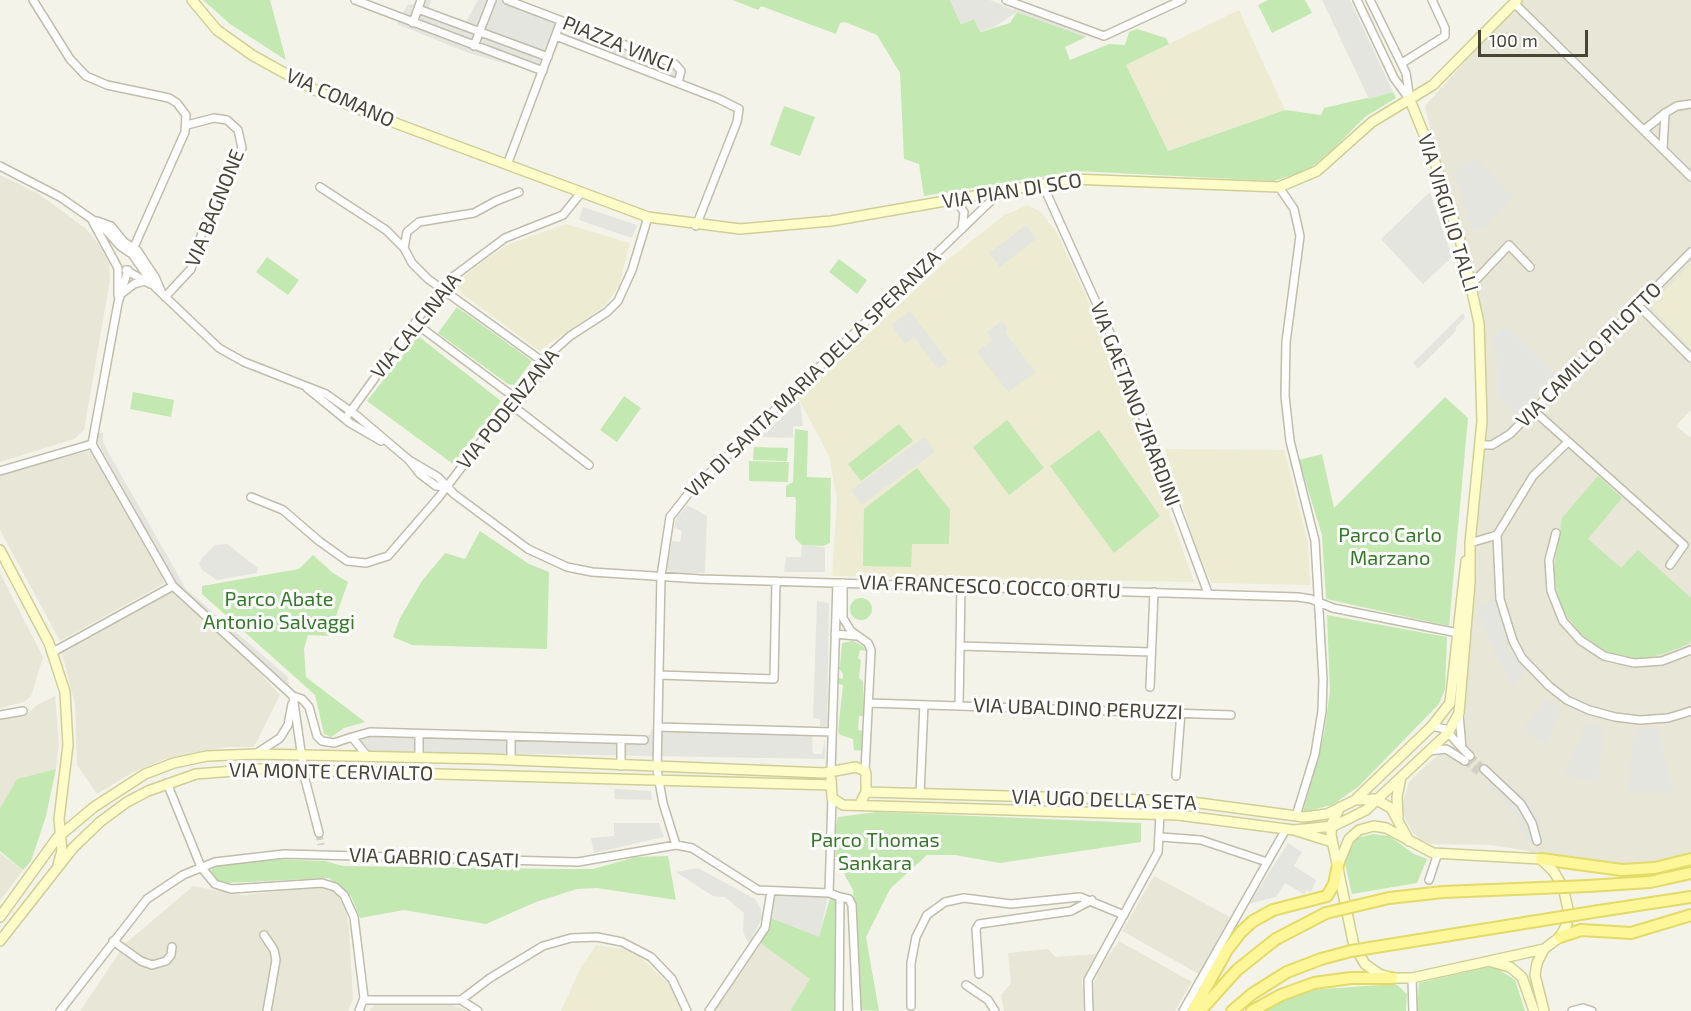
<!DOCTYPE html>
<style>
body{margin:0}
#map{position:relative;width:1691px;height:1011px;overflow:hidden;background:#f4f3e9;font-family:"Exo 2",sans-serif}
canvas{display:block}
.scale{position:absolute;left:1478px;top:30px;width:110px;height:27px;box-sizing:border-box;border:3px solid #484537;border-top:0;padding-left:8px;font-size:18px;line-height:21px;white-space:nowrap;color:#484537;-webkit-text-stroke:4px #fff;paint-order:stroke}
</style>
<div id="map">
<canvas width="1691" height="1011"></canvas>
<div class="scale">100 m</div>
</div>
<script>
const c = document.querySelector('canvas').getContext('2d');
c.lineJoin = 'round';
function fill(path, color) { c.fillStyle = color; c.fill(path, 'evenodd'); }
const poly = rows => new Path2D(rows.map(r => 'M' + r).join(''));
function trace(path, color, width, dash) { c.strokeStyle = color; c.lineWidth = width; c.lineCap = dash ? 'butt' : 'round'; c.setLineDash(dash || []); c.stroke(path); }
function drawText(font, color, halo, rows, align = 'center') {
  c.font = font + ' "Exo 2",sans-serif'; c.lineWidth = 6; c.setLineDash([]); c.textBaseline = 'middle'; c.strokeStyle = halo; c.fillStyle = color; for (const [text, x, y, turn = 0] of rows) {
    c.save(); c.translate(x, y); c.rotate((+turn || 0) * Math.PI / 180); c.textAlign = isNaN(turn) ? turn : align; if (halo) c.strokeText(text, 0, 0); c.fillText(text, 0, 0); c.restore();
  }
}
fill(poly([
 [1520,0,1691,0,1691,410,1676,426,1691,438,1691,855,1670,861,1624,867,1540,857,1529,851,1491,845,1431,844,1419,839,1410,829,1403,813,1403,802,1409,782,1431,761,1464,738,1482,354,1425,106],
 [0,175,39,194,85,228,98,243,109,263,110,280,84,430,74,439,0,462],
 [93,450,165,583,60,641,0,530,0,474],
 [0,573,43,657,31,696,24,702,0,708],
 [172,592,245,657,280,695,254,747,227,747,165,759,133,772,97,794,77,765,75,705,62,653],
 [55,696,59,744,56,769,17,779,0,808,0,719,25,716,37,705],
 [0,853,23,870,0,901],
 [1154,876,1230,917,1199,974,1122,931],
 [193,886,242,895,317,887,335,891,346,909,349,929,353,999,348,1011,80,1011,125,944],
 [1119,941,1192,982,1175,1011,1093,1011,1093,985,1101,967],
 [759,942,811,979,790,1011,715,1011],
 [1048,949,1055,957,1097,954,1082,980,1085,1011,1004,1011,1001,995,1011,983,1008,953],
 [374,1005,452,1005,469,1011,369,1011]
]), '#e8e6d7');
fill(poly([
 [1239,10,1285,110,1168,151,1126,65],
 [1027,205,1041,212,1057,233,1117,363,1194,582,832,576,837,500,829,456,798,398,951,257,1003,216],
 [566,224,630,243,619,286,606,305,539,351,455,288,454,283,506,245],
 [1691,265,1691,349,1650,305],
 [1165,449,1284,450,1308,542,1310,585,1211,583,1194,542],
 [596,945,622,949,641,957,671,986,683,1011,561,1011,581,967]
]), '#edecd3');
fill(poly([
 [203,0,270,0,286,60,230,24],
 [733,0,950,0,961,24,974,19,981,32,1010,23,1017,12,1086,37,1065,47,1070,60,1109,44,1125,45,1129,32,1137,29,1166,38,1169,44,1126,65,1168,151,1285,110,1321,115,1324,108,1393,92,1396,98,1365,117,1330,152,1308,170,1274,181,1077,171,924,196,919,164,904,159,900,73,877,35,845,22,840,23,836,34,761,6,758,10],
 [1268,0,1305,0,1312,13,1272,33,1258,5],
 [784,106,815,117,800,156,770,145],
 [267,257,299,280,288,295,256,272],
 [839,259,867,280,857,294,829,272],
 [457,307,532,361,514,385,508,384,438,333],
 [418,336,501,401,453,464,367,401],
 [133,392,174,400,171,417,130,409],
 [624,396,641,408,617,442,600,430],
 [1445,397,1468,418,1449,626,1326,599,1322,535,1299,460,1322,454,1334,508],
 [1007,420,1044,468,1009,495,973,447],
 [899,424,913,441,861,481,848,464],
 [795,429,808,431,807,477,831,478,830,543,823,546,802,545,795,538,796,500,795,497,786,497,786,486,793,482],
 [1099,430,1160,516,1114,553,1050,466],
 [754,447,788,448,787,461,753,460],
 [749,461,789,462,788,482,749,481],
 [917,468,950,510,949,544,912,544,911,567,863,566,864,509],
 [1598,476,1622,498,1588,539,1621,568,1638,550,1691,598,1691,640,1688,644,1666,653,1638,660,1612,656,1581,634,1562,610,1553,576,1562,518],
 [480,531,529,564,549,572,547,649,412,645,393,637,400,618,422,581,445,553,465,559],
 [313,555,333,573,348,582,329,636,308,635,304,649,306,677,365,722,344,728,331,737,324,734,315,695,202,594,202,586,299,569],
 '850 609a11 11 0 1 1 22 0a11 11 0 1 1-22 0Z',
 [1327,615,1447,637,1445,689,1439,704,1358,787,1332,805,1303,812,1324,734,1330,691],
 [853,641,863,646,866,651,860,650,858,658,861,660,859,678,863,681,864,712,864,716,859,716,858,730,863,731,863,751,854,750,853,739,840,735,838,731,843,685,839,684,839,678,843,679,843,674,838,667,840,667,842,643],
 [56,769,46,816,31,861,23,870,0,851,0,808,17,779],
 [877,812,1141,823,1141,842,1000,863,955,855,927,855,890,889,866,937,879,1011,861,1010,853,890,836,859,835,830,838,817],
 [1373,834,1389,836,1414,854,1427,859,1417,883,1352,894,1345,864,1347,852,1358,838],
 [668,856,676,900,597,888,577,889,536,902,486,924,404,910,360,918,351,896,329,878,224,883,213,880,208,873,215,866,268,859,325,861,343,866,562,869,593,869,636,857],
 [831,895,839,898,837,1011,790,1011,810,979,759,942,771,918,819,936],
 [1493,966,1515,980,1525,1011,1417,1011,1419,983],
 [1396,984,1407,994,1406,1011,1259,1011,1308,990]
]), '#c3e8b2');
fill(poly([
 [421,0,431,0,429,8,465,23,478,0,520,0,567,20,557,49,542,73,471,54,397,24,407,5,420,3],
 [950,0,990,0,1013,10,1016,6,1087,31,1086,37,1017,12,994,27,980,32,974,19,961,24],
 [1322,0,1350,0,1393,92,1369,99],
 [574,28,679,69,675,78,571,37],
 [1476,158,1513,197,1482,229,1478,226,1472,231,1454,174,1466,161,1470,164],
 [1430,192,1452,257,1423,284,1381,239],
 [583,207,637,225,632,238,579,220],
 [1026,225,1036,239,1000,267,989,253],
 [910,311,948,362,938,369,914,337,905,344,891,325],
 [1463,313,1465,318,1456,327,1456,331,1418,369,1413,363],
 [1002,321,1008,329,1005,332,1035,372,1008,392,977,352,992,340,987,332],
 [1506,325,1556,375,1516,415,1499,398,1497,358,1491,340],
 [800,401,803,426,793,426,793,438,758,437],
 [98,433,103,433,103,443,186,589,288,677,289,685,176,584,97,441],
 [924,437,935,452,861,505,851,490],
 [687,505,707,516,705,573,674,574,667,569,672,541,680,542,682,531,674,527,677,517],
 [227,544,258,568,257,573,217,580,202,570,199,563,203,557,215,545],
 [802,545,825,547,825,572,784,572,786,557,801,557],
 [1493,597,1508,641,1526,671,1513,687,1490,644,1478,610],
 [817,601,829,603,827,726,820,726,820,719,813,718],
 [1545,699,1562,708,1546,745,1522,730],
 [1587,722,1604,726,1598,783,1564,774],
 [1657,727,1673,792,1628,792,1634,728],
 [651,729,812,734,813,754,822,754,825,738,825,759,363,751,361,734,650,735],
 [1497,774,1518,789,1533,806,1542,828,1543,843,1527,842,1517,816,1501,797,1487,787],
 [614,789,651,791,652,800,615,799],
 [614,823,659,823,664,837,594,853,591,838,614,836],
 [1288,843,1302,852,1294,866,1316,880,1311,892,1307,890,1304,894,1285,883,1276,897,1249,904],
 [698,868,755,899,761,909,762,918,749,944,743,932,744,913,725,897,713,896,676,872],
 [775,894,828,897,819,937,771,918]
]), '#e5e5e0');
trace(poly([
 [1470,756,1484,769],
 [1465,761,1480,773],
 [319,833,321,845]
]), '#d2d0c5', 7, [7, 3.5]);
const street = poly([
 [33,0,70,59,86,76,107,85,169,98,177,103,186,115,185,132,134,247],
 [355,0,543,71],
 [507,0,675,64,681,71,678,83],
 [1006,0,1104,36,1182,0],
 [1357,0,1394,78,1410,100],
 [1370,0,1406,73,1410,100],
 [1514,3,1691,177],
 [418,9,548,57],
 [413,23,421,0],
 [556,36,719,99,739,109,737,122,696,226],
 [474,46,492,0],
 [1402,63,1445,36,1445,28,1432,0],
 [1644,130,1665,113],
 [1663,148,1665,113,1677,106,1691,104],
 [507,165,561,21],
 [0,166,60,197,103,227,120,246,132,254,155,287,219,348,244,362,326,394,356,415,409,460,438,477,454,494,528,549,567,567,592,572,700,579,1298,597,1311,599,1333,608,1458,633],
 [1042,183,1119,353,1208,593],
 [320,187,386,230,404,248],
 [1279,187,1294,209,1300,236,1286,342,1285,396,1290,441,1315,541,1323,680,1322,711,1315,754,1296,816],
 [519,192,496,201,474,213,419,222,407,232,404,248,412,263,428,279,542,361],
 [955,199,964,212,962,229],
 [97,221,111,226,124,242,137,250,155,277,161,291],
 [93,222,118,268,118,296],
 [126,270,150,284],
 [1472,284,1509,245,1530,267],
 [121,294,134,284,145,281],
 [165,297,191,269,204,226,242,148,238,130,227,120,214,118,187,125],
 [1638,305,1691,358],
 [415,323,514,397],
 [307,388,350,423,381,441],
 [509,403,589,465],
 [1533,410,1684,545,1670,565],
 [345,419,425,309,454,276,505,238,563,215,580,194],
 [1568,442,1533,476,1497,535,1500,599,1513,641,1522,658,1549,686,1567,700,1589,710,1615,717,1640,720,1668,718,1691,711],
 [92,444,173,586,293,696],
 [92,444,118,303,128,270],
 [1480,445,1492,445,1510,434,1691,252],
 [409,460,420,474,436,486,446,487],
 [0,471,92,444],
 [251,497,283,510,319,541,347,561,366,563,388,556,439,497,542,361,570,336,607,312,618,301,632,270,648,217],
 [1556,533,1549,560,1551,591,1563,621,1580,640,1604,656,1634,663,1662,661,1691,650],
 [1470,543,1497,535],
 [843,583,843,618,851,631,868,643,871,650,865,771],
 [835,634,856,636],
 [960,646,1151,652],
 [53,652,173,586],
 [659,675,774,679,776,581],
 [1150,687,1154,592],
 [293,696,305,779,319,833],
 [293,696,302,699,309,707,317,736,322,741,334,743,352,737,367,756],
 [869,703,1231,715],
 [959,706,961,586],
 [1459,714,1462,748,1470,756],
 [0,715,23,711],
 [1432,726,1445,729,1460,746],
 [658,727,832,732],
 [352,737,370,732,644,740],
 [1430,751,1446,749,1465,761],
 [257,753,280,738,288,725,292,704],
 [419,758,419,734],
 [511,760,511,737],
 [621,766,621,740],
 [1484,769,1521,804,1532,823,1537,841],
 [831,771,837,583],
 [1176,776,1181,712],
 [167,783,201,867,215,884,231,889,322,883,335,887,344,895,354,917,364,998,359,1011],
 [920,794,924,705],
 [1161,837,1201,840,1267,862],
 [676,845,663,803,657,770,661,576,670,517,688,494,1000,192],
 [1429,880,1438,853],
 [829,893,832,798],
 [840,897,849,899,852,905,857,1011],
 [264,935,274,950,276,960,267,1011],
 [113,941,141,961,152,965,166,961,171,955,172,947],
 [979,974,976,929,979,924,1071,911,1092,900],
 [1412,978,1413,1011],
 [966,985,988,1000,995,1011],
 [364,1000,461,1000,490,978,543,946,571,938,597,937,622,942,651,957,672,979,687,1011],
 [461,1000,478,1011],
 [911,1006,911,963,916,937,927,915,945,902,964,898,1011,904,1080,897,1124,915],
 [60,1011,147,899,183,875,215,862,284,854,578,862,676,845,692,848,758,890,829,893,840,897,839,1011],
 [709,1011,765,928,771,891],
 [1089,1011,1088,980,1158,852,1160,814],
 [1183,1011,1286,829],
 [1572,1011,1583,1008,1592,1011]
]);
const secondary = poly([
 [192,0,217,30,252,55,315,90,363,111,648,217,740,229,831,221,1071,179,1279,187,1317,171,1372,122,1433,85,1517,0],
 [0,550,49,643,65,692,68,745,59,819,62,851,58,865],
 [831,779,832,798,843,805,1178,815,1294,830,1332,842],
 [866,792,1184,801,1304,817,1327,814,1355,800,1375,799,1391,808,1409,841],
 [1357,798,1432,726,1450,703,1466,561],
 [1398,817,1397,797,1401,777],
 [1294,830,1334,826,1366,810,1448,733,1459,713,1470,582,1470,543,1482,421,1479,323,1462,247,1435,162,1410,100],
 [1338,865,1349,839,1359,830,1374,826,1386,828,1433,853,1541,859,1554,872,1563,887,1568,909,1567,924,1560,937,1544,949,1412,978,1392,978,1379,974,1365,964,1354,946,1331,835,1332,823,1340,807],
 [0,917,57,838,94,807,145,774,174,763,207,756,257,754,488,759,824,773,856,767,865,771,866,774,866,792,860,804],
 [0,941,73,848,100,822,127,802,148,791,196,774,260,769,831,785],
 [1492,962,1510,967,1522,977,1534,1011],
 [1544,1011,1535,975,1537,963,1544,949]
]);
const primary = poly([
 [1541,859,1622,870,1655,868,1691,859],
 [1588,886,1650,882,1691,873],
 [1599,911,1691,897],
 [1560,937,1581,930,1631,933,1691,915],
 [1193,1011,1227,950,1241,932,1253,921,1273,910,1327,896,1334,884,1338,865],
 [1200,1011,1237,970,1276,939],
 [1232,1011,1252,994,1287,972],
 [1252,1011,1281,995,1314,983,1351,978,1392,978]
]);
trace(street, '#c0bdab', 10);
trace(secondary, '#d0ce96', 12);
trace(primary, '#e3da68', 14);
trace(street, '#fff', 7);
trace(secondary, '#fefdc9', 9);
trace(primary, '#fdf799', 10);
const primaryBridge = poly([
 [1276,939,1326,913,1389,898,1443,892,1588,886],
 [1287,972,1321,959,1351,951,1599,911]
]);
trace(primaryBridge, '#e3da68', 14, []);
trace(primaryBridge, '#fdf799', 10);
drawText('20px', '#484537', '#fff', [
 ["PIAZZA VINCI",618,44,22],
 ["VIA COMANO",340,98,24],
 ["VIA PIAN DI SCO",1012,191,-9],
 ["VIA BAGNONE",215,208,-68],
 ["VIA VIRGILIO TALLI",1448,213,73],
 ["VIA CALCINAIA",416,326,-51],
 ["VIA CAMILLO PILOTTO",1589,355,-45],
 ["VIA DI SANTA MARIA DELLA SPERANZA",813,374,-44],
 ["VIA GAETANO ZIRARDINI",1135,404,69],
 ["VIA PODENZANA",508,409,-51],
 ["VIA FRANCESCO COCCO ORTU",990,587,2],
 ["VIA UBALDINO PERUZZI",1078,709,2],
 ["VIA MONTE CERVIALTO",331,772,1],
 ["VIA UGO DELLA SETA",1104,800,2],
 ["VIA GABRIO CASATI",434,858,2]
]);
drawText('20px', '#36792a', '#fff', [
 ["Parco Carlo",1390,535],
 ["Marzano",1390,558],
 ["Parco Abate",279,599],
 ["Antonio Salvaggi",279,622],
 ["Parco Thomas",875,840],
 ["Sankara",875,863]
]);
</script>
